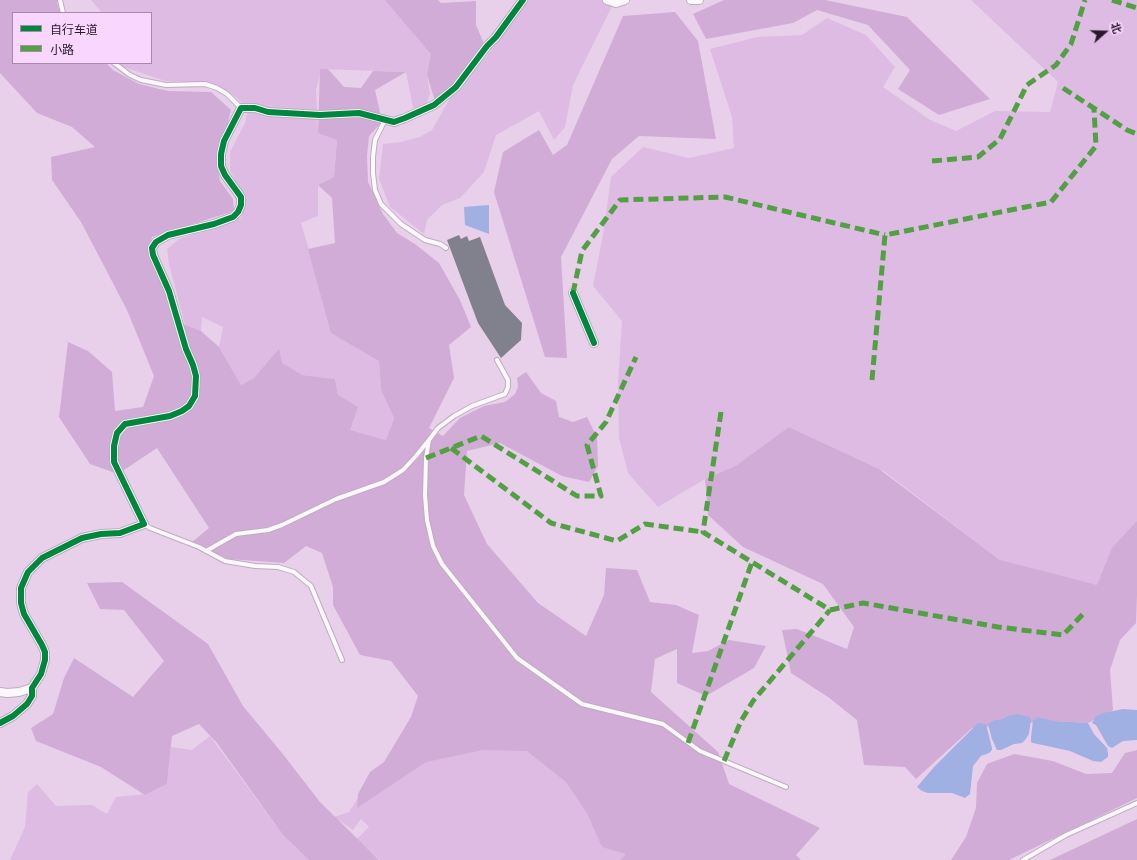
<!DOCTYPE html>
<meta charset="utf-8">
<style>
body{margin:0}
#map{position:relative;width:1137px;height:860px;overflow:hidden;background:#e8d0eb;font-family:"Golos Text","Noto Sans SC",sans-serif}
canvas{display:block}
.legend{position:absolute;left:12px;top:12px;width:140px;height:52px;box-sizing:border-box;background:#f8d6fe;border:1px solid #a58aaa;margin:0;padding:5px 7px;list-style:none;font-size:12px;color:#29192b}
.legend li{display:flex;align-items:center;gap:8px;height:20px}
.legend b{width:20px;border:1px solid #a58aaa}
.north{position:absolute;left:1085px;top:12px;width:40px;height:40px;-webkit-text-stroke:3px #f8d6fe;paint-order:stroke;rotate:70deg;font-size:11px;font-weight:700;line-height:16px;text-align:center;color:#29192b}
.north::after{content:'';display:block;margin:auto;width:14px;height:18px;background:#29192b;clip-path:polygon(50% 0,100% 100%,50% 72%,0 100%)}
</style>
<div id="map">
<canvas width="1137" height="860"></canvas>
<ul class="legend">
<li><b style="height:5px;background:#00873e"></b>自行车道</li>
<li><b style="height:5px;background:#51a143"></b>小路</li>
</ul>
<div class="north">北</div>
</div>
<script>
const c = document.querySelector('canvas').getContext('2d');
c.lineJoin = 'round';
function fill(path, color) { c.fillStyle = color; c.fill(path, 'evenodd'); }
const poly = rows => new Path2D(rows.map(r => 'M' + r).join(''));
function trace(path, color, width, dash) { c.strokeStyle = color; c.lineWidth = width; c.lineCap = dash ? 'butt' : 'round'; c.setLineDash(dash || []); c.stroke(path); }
fill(poly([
 [91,0,385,0,408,24,432,54,427,75,430,94,425,106,413,108,406,72,321,69,316,90,318,133,337,139,334,177,318,185,318,216,301,223,320,287,356,345,379,361,381,390,394,418,386,440,349,430,338,395,335,379,302,375,258,376,241,385,219,347,223,327,202,317,201,331,185,325,169,264,167,249,179,239,241,218,246,202,230,170,230,152,245,123,248,109,236,97,211,83,165,81,121,66,118,63,151,63,151,13,102,13],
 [528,0,615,0,573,85,565,127,554,140,539,111,496,135,484,172,460,198,442,205,427,220,424,234,390,207,379,179,383,144,401,142,420,137,432,130,453,93,485,58],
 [971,0,1137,0,1137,526,1105,587,1005,564,885,472,789,427,752,458,705,479,658,507,628,473,619,438,618,383,622,321,593,286,604,229,611,177,643,147,689,158,734,148,732,117,710,49,757,37,802,35,827,18,866,35,895,67,883,87,930,120,956,131,995,111,1050,112,1058,82],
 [210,736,283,835,309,860,10,860,25,827,28,792,37,784,56,806,92,805,107,814,116,797,147,794,167,784,171,747,192,750],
 [424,741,532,742,575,777,633,860,380,860,357,839,369,827,361,819,353,830,334,817,349,812,358,798]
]), '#debbe3');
fill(poly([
 [0,0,58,0,57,3,61,13,13,13,13,63,106,63,113,70,139,84,168,91,211,92,231,110,217,165,220,181,233,199,234,211,152,237,149,246,148,255,180,323,201,331,219,347,241,385,254,378,279,349,282,363,302,375,335,379,338,395,358,407,350,430,386,440,394,418,381,390,379,361,331,333,308,249,335,243,332,198,318,185,334,177,337,140,318,133,320,69,328,69,344,87,361,88,373,71,406,72,375,90,381,117,381,123,369,136,367,156,368,182,383,214,397,233,415,244,439,263,460,300,471,327,449,345,454,378,429,428,443,436,460,418,484,406,505,402,515,394,518,387,517,378,526,372,541,393,556,401,559,417,573,422,587,417,597,437,598,466,589,482,562,476,500,443,467,451,464,495,487,544,538,603,586,636,604,595,606,568,637,570,650,602,676,605,699,615,692,653,708,651,729,640,766,646,754,668,706,696,677,683,677,649,655,659,651,692,718,752,729,784,820,828,796,855,801,860,620,860,626,854,602,847,587,813,566,782,527,751,483,750,426,762,357,808,358,794,370,772,384,762,411,717,418,696,391,661,360,655,333,605,333,587,322,553,306,546,284,563,228,559,192,542,209,528,157,448,118,474,90,464,59,417,68,342,88,351,112,372,115,411,143,407,154,376,127,310,81,222,52,180,51,157,95,147,72,127,37,113,0,73],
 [385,0,438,0,441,3,476,1,476,25,485,46,459,81,435,101,427,75,431,54],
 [724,0,825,0,907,17,990,99,939,115,898,89,910,70,868,25,817,10,793,23,706,39,693,14],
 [675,12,698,41,716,139,639,136,612,159,561,257,567,358,545,357,494,192,503,152,539,130,553,155,567,145,623,16],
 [789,427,879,469,1000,560,1097,585,1112,548,1137,521,1137,595,1136,623,1120,640,1110,670,1113,710,1088,723,1054,721,972,728,916,779,905,767,864,765,857,720,828,697,791,673,782,630,797,629,847,649,854,627,823,584,743,547,708,515,705,479,737,465],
 [122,582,208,644,243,706,282,753,320,802,379,860,309,860,283,835,217,743,199,724,172,736,167,784,145,795,101,767,36,741,31,728,53,714,64,678,74,658,133,697,164,661,124,610,100,609,87,583],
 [1137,750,1137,798,1009,860,951,860,966,837,976,808,977,783,987,764,1014,754,1053,761,1086,774,1112,773,1125,753],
 [1137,819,1137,860,1050,860]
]), '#d1acd6');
fill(poly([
 [489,205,489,234,465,225,464,207],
 [1123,709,1137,710,1137,740,1123,741,1112,748,1108,746,1096,725,1092,723,1096,716,1103,713],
 [1018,714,1030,717,1031,719,1029,734,1025,740,1022,743,1014,744,1001,750,997,750,992,739,988,724,995,720,1000,720,1009,716],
 [1038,717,1054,721,1088,723,1094,734,1107,748,1108,753,1108,757,1101,762,1093,761,1070,751,1033,743,1031,742,1031,737,1033,721],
 [978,723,986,724,992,748,992,750,989,753,981,756,973,766,970,794,965,798,952,793,928,793,922,791,917,787,934,767]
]), '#a0b0e2');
fill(poly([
 [459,235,461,239,467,236,469,241,480,237,505,305,522,323,521,340,501,358,478,323,447,240]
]), '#81808d');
const lane = poly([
 [60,0,63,13],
 [114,63,130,75,141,80,166,85,205,84,217,88,227,94,241,108],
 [385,120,375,140,373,157,373,173,375,190,381,204,401,224,425,240,440,244,446,248],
 [497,360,508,380,508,387,505,394,472,406,454,416,438,428,429,440,426,458,425,495,427,520,433,546,442,564,517,658,582,704,663,724,700,751,786,787],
 [144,524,150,528,199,547,225,561,255,566,278,567,294,572,311,586,342,660],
 [206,551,236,534,268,530,282,525,336,499,384,482,403,470,416,456,428,441],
 [1023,860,1066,835,1137,803]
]);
const street = poly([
 [607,0,616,3,625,0],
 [691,0,699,0],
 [573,293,594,343],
 [0,692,7,693,19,692,32,688],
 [0,723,13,716,27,704,32,696,32,688,41,674,45,660,45,652,42,645,24,614,21,603,21,588,28,572,42,558,82,538,101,534,120,533,144,524,114,462,114,446,117,433,125,424,170,416,182,411,189,406,195,396,196,376,193,365,186,349,169,291,153,255,152,248,156,242,168,235,214,224,233,217,238,212,241,205,241,197,225,175,221,166,221,154,224,141,241,108,255,108,268,112,320,115,359,113,394,122,405,118,434,105,456,87,487,46,496,37,523,0]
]);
trace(lane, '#beacc1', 6);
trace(street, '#beacc1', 10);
trace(lane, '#fcf8fc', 4);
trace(street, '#fcf8fc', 8);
trace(poly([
 [1112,0,1137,8],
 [1063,88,1127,130,1137,134],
 [932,161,978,157,1000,139,1027,85,1056,65,1071,44,1085,0],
 [573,293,582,251,620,200,725,197,885,235],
 [872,380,885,235,1051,202,1096,146,1094,109],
 [721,412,703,532,830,610,863,603,998,627,1063,635,1086,611],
 [451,448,551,523,617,541,645,524,703,532],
 [426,458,481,436,577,496,601,496,587,445,606,422,636,357],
 [688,743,752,562],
 [724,761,741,721,753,701,830,610]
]), '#51a143', 5, [10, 5]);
trace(poly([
 [573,293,594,343],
 [0,723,13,716,27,704,32,696,32,688,41,674,45,660,45,652,42,645,24,614,21,603,21,588,28,572,42,558,82,538,101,534,120,533,144,524,114,462,114,446,117,433,125,424,170,416,182,411,189,406,195,396,196,376,193,365,186,349,169,291,153,255,152,248,156,242,168,235,214,224,233,217,238,212,241,205,241,197,225,175,221,166,221,154,224,141,241,108,255,108,268,112,320,115,359,113,394,122,405,118,434,105,456,87,487,46,496,37,523,0]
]), '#00873e', 6);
</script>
